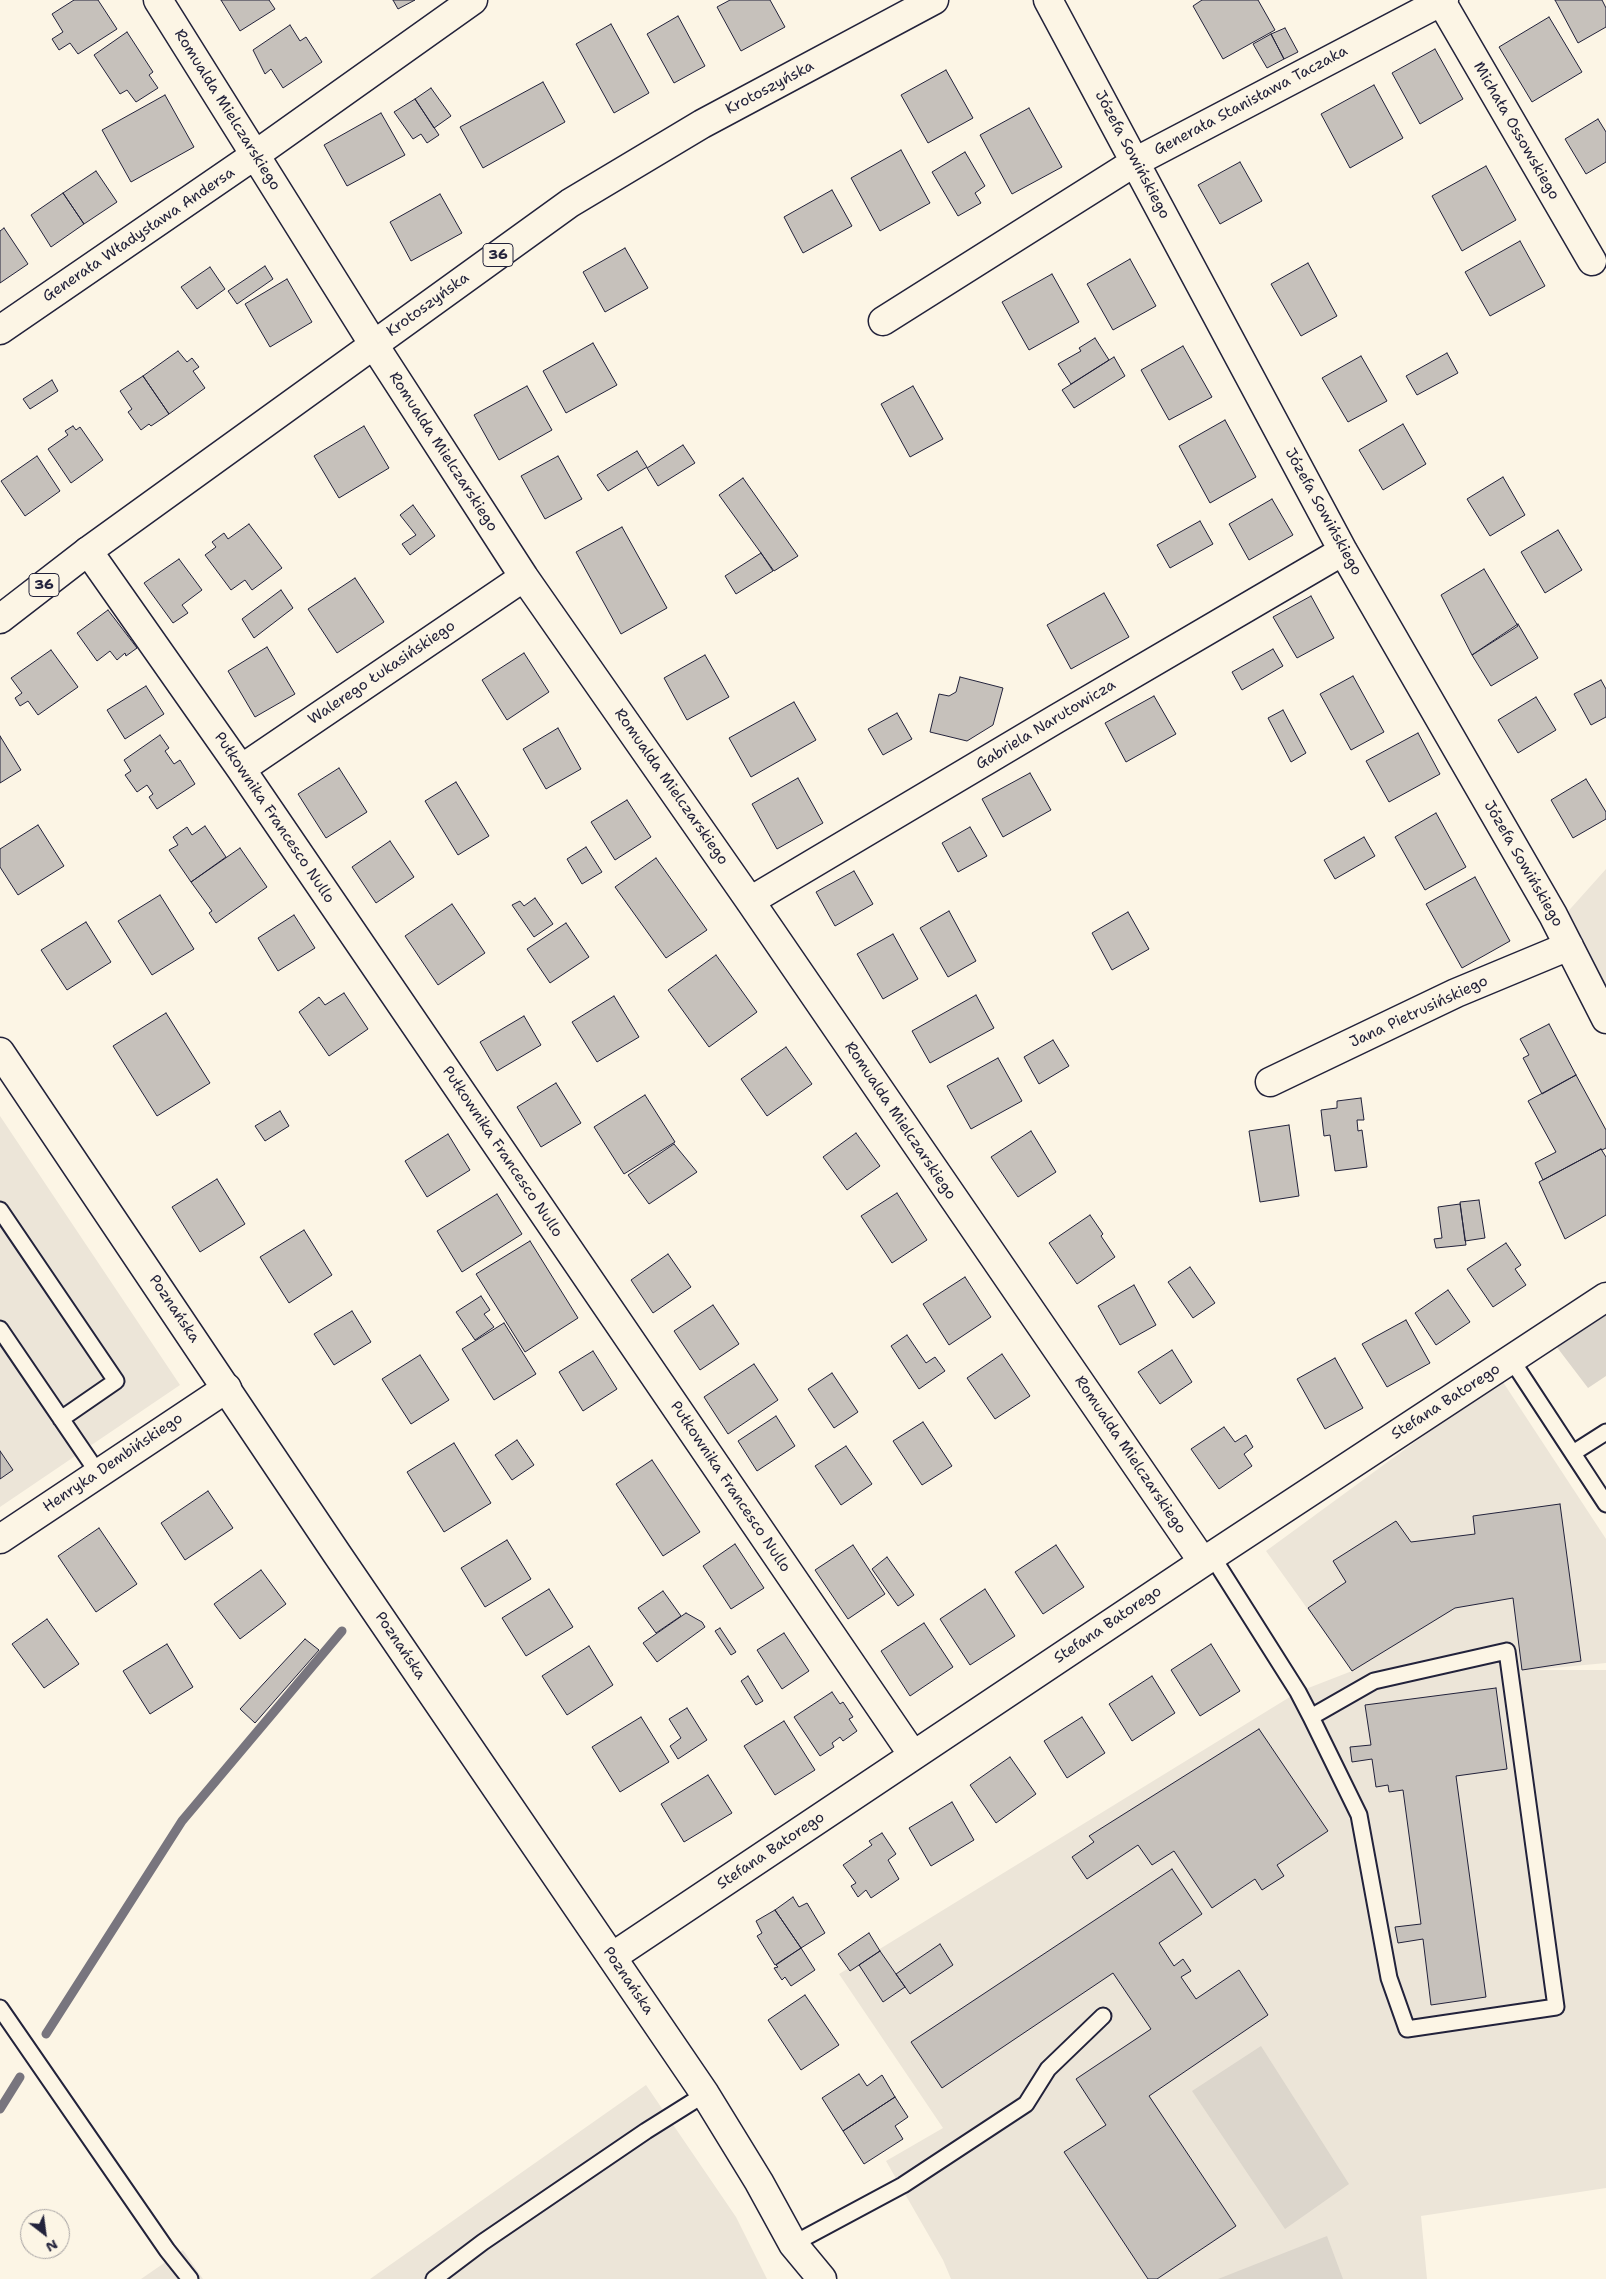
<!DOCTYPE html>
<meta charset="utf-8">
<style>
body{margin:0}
#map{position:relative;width:1606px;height:2279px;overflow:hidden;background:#fcf5e5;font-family:"Shantell Sans",sans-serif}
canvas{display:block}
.north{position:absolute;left:20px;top:2209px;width:50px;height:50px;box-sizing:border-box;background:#fcf5e5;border:1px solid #a5a1a1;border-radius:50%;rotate:150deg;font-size:14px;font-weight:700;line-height:20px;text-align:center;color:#22223b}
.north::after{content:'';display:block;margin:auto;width:18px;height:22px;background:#22223b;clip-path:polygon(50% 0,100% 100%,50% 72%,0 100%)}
</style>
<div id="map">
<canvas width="1606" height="2279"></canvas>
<div class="north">N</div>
</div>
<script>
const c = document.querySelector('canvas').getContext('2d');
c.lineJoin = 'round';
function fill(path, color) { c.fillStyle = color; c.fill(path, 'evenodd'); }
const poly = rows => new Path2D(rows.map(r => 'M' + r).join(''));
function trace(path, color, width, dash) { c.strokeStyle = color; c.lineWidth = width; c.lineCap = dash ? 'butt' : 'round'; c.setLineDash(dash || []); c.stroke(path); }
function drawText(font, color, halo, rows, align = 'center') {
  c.font = font + ' "Shantell Sans",sans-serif'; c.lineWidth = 5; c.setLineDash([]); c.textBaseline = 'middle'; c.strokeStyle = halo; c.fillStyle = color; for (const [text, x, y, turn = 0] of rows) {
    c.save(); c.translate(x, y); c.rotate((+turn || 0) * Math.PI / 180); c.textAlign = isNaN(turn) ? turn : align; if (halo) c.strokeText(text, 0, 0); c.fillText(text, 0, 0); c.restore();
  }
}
fill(poly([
 [1606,869,1606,986,1563,917],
 [0,1116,180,1385,0,1507],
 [1501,1379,1606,1539,1606,1663,1531,1670,1606,1670,1606,2188,1421,2216,1427,2279,951,2279,943,2260,886,2161,943,2128,839,1974,1298,1692,1352,1671,1266,1551],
 [646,2085,736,2217,767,2279,370,2279],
 [183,2250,203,2279,141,2279]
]), '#ece5d8');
fill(poly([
 [1606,1313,1606,1376,1588,1388,1556,1346],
 [1261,2046,1349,2184,1285,2229,1192,2091],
 [1327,2236,1343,2279,1218,2279]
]), '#dcd6cc');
trace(poly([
 [46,2034,182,1821,342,1631],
 [0,2109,20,2077]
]), '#78757e', 9);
const building = poly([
 [74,0,98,0,117,29,78,54,70,43,59,50,52,39,63,32,52,14,74,0],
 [221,0,269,0,275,9,240,31,221,0],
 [393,0,415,0,398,9,393,0],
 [730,0,770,0,785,27,741,51,717,7,730,0],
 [1202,0,1258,0,1275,30,1223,59,1193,6,1202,0],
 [1555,0,1602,0,1606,8,1606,27,1578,43,1555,0],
 [678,16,705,66,674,83,647,34,678,16],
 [1549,17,1582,72,1532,102,1499,47,1549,17],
 [611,24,649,93,614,113,576,44,611,24],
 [290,25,300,41,306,37,322,62,283,88,271,69,265,74,253,50,290,25],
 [1285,28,1298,52,1284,59,1271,34,1285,28],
 [127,32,153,72,149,75,158,88,136,102,127,90,120,94,94,55,127,32],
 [1271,34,1284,59,1267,68,1253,44,1271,34],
 [1435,49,1463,99,1420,124,1392,73,1435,49],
 [946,70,973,118,928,143,901,95,946,70],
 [543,82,565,122,483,168,460,127,543,82],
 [1374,85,1403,138,1350,168,1321,114,1374,85],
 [431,88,451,116,434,128,415,99,431,88],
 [165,95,194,147,131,182,102,130,165,95],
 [415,99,439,135,427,143,421,134,413,139,394,112,415,99],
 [1029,108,1062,167,1012,194,980,135,1029,108],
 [381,113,405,155,347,186,324,145,381,113],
 [1598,119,1606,132,1606,162,1586,174,1565,139,1598,119],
 [901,150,930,203,880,231,851,178,901,150],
 [965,152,985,186,975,193,981,203,958,216,932,172,965,152],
 [1240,162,1262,201,1220,224,1198,185,1240,162],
 [1486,166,1516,220,1462,251,1432,196,1486,166],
 [96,171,117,202,84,224,63,193,96,171],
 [832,190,852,226,803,253,784,217,832,190],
 [63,193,84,224,51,247,31,215,63,193],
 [440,194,462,233,411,261,390,222,440,194],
 [4,228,28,264,0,283,0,231,4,228],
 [1520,241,1545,286,1490,316,1465,272,1520,241],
 [625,248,648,288,605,312,583,272,625,248],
 [1130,259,1156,306,1113,330,1087,284,1130,259],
 [1308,263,1337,316,1301,336,1271,284,1308,263],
 [265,266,273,279,237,304,228,291,265,266],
 [210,267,225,289,197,309,181,287,210,267],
 [1052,274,1079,322,1029,350,1002,302,1052,274],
 [287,279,312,322,270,347,245,304,287,279],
 [1095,338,1109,360,1071,384,1058,364,1081,351,1079,348,1095,338],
 [593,343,617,385,566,413,543,371,593,343],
 [1183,346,1212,397,1169,420,1141,370,1183,346],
 [178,351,187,362,192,358,199,367,193,371,205,388,169,414,143,376,178,351],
 [1447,353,1458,373,1417,395,1406,376,1447,353],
 [1361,356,1387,401,1348,422,1322,378,1361,356],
 [1114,357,1125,376,1074,408,1062,390,1114,357],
 [143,376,169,414,151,426,149,424,141,430,128,412,132,409,120,391,143,376],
 [52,380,58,391,30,409,23,399,52,380],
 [527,386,552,430,499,460,474,415,527,386],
 [913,386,943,439,910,457,881,404,913,386],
 [1225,420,1256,477,1210,503,1179,446,1225,420],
 [1403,424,1426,464,1383,490,1359,450,1403,424],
 [73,426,76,430,80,427,103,460,71,483,48,449,68,435,65,431,73,426],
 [364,426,389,468,339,498,314,456,364,426],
 [683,445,695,463,658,486,647,468,683,445],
 [637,451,647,467,608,491,597,475,637,451],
 [37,456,60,491,25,516,1,481,37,456],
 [558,456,582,499,545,519,521,476,558,456],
 [1503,477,1525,515,1490,536,1467,499,1503,477],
 [743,478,798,556,774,571,719,495,743,478],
 [1272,499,1293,535,1249,560,1229,524,1272,499],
 [413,505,435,536,410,555,402,544,416,535,400,515,413,505],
 [1200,521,1213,544,1170,568,1157,545,1200,521],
 [249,524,282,568,252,590,245,580,231,590,205,555,216,547,212,542,224,533,228,539,249,524],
 [622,527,667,608,621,634,576,552,622,527],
 [1558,530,1582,570,1545,593,1521,552,1558,530],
 [761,553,773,571,736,594,725,576,761,553],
 [179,559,202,590,182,605,188,613,173,623,144,583,179,559],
 [1484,569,1518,626,1472,655,1441,595,1484,569],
 [355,578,384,622,337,653,308,609,355,578],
 [281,590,293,608,254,638,242,619,281,590],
 [1104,593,1129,637,1071,669,1047,625,1104,593],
 [1311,596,1334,638,1297,658,1273,617,1311,596],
 [108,610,137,648,126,656,125,653,117,660,110,651,97,661,77,633,108,610],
 [1518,624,1538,658,1491,686,1472,655,1518,624],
 [267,647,295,694,255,717,228,671,267,647],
 [1273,649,1283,666,1242,690,1232,672,1273,649],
 [51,650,78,687,38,715,28,701,20,706,15,698,22,693,11,678,51,650],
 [524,653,549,692,507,720,482,680,524,653],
 [705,655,729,697,687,720,664,678,705,655],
 [1353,676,1384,732,1351,750,1320,694,1353,676],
 [960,677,1003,688,993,725,967,741,930,732,939,694,949,696,956,692,960,677],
 [1601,680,1606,689,1606,717,1591,725,1574,694,1601,680],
 [146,686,164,714,125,739,107,710,146,686],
 [1154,696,1176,734,1126,762,1105,723,1154,696],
 [1536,697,1556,730,1518,753,1498,720,1536,697],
 [794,702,816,740,751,777,729,738,794,702],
 [1283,710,1306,753,1291,762,1268,718,1283,710],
 [897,713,912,739,883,755,868,729,897,713],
 [558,728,581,769,546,789,523,749,558,728],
 [1418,733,1440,774,1389,802,1366,761,1418,733],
 [160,735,169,748,165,751,174,764,180,760,195,784,157,809,149,797,153,794,147,785,137,792,125,775,131,771,124,760,160,735],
 [0,736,21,770,0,783,0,736],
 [339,768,367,812,326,838,298,794,339,768],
 [1030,773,1051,810,1003,837,982,799,1030,773],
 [798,778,823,823,777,849,752,804,798,778],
 [1586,779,1606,812,1606,819,1573,838,1551,800,1586,779],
 [456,782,489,836,458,855,425,801,456,782],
 [627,800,651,837,615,860,591,822,627,800],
 [1436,813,1466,867,1425,890,1395,837,1436,813],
 [38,825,64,866,18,895,0,867,0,849,38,825],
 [205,826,226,857,191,882,169,850,178,845,173,837,187,827,192,835,205,826],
 [970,827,987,856,958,872,942,843,970,827],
 [1364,837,1375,856,1335,879,1324,860,1364,837],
 [390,841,414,877,376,903,352,867,390,841],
 [586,847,602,872,582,884,567,859,586,847],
 [240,848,267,887,216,923,209,913,212,911,191,882,240,848],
 [656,858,707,930,666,958,615,887,656,858],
 [854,871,873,904,835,926,816,892,854,871],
 [1475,877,1510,941,1462,968,1426,904,1475,877],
 [160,895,194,949,152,975,118,921,160,895],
 [535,898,553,924,534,937,512,905,520,901,524,906,535,898],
 [452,904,485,953,438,985,405,936,452,904],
 [949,911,976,961,948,977,920,928,949,911],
 [1128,912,1149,949,1112,970,1092,933,1128,912],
 [294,915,315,948,278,971,258,938,294,915],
 [86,922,111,962,67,990,41,950,86,922],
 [566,923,589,957,550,983,527,949,566,923],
 [893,934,918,979,883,999,857,954,893,934],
 [716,955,757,1012,709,1047,668,990,716,955],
 [344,993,368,1029,329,1056,299,1012,319,997,325,1005,344,993],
 [976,995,994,1028,930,1063,912,1031,976,995],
 [614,996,639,1037,597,1062,572,1022,614,996],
 [166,1013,210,1083,157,1116,113,1046,166,1013],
 [524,1016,541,1045,497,1071,480,1042,524,1016],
 [1549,1024,1576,1075,1542,1094,1523,1058,1529,1055,1520,1039,1549,1024],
 [1053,1040,1069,1066,1039,1084,1024,1057,1053,1040],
 [786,1047,812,1084,767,1116,741,1079,786,1047],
 [998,1058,1022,1101,971,1129,947,1086,998,1058],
 [1576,1075,1606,1130,1606,1148,1602,1150,1601,1149,1543,1180,1535,1163,1556,1152,1528,1101,1576,1075],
 [556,1083,581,1123,541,1147,517,1107,556,1083],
 [645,1095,675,1142,624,1174,594,1127,645,1095],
 [1361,1098,1364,1120,1357,1120,1358,1131,1362,1130,1367,1167,1335,1171,1330,1135,1324,1136,1321,1110,1337,1108,1337,1101,1361,1098],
 [280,1111,289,1126,265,1141,255,1126,280,1111],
 [1289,1125,1299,1196,1260,1202,1249,1131,1289,1125],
 [1031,1131,1056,1172,1018,1197,991,1157,1031,1131],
 [856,1133,880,1166,847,1190,823,1157,856,1133],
 [448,1134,470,1170,427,1197,405,1161,448,1134],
 [674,1144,697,1172,649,1204,628,1175,674,1144],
 [1601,1149,1606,1157,1606,1215,1565,1239,1539,1182,1601,1149],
 [217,1179,245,1224,200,1252,172,1207,217,1179],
 [897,1193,927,1240,892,1263,861,1216,897,1193],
 [497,1194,522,1234,462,1272,437,1231,497,1194],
 [1479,1200,1485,1238,1465,1241,1460,1202,1479,1200],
 [1460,1204,1466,1245,1436,1248,1434,1239,1442,1238,1438,1207,1460,1204],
 [1090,1215,1103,1234,1101,1236,1115,1257,1077,1284,1049,1243,1090,1215],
 [304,1230,332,1275,289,1303,260,1257,304,1230],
 [530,1241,578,1318,525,1352,476,1274,530,1241],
 [1506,1243,1521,1265,1515,1269,1526,1285,1493,1307,1467,1269,1506,1243],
 [668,1254,691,1287,653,1313,631,1280,668,1254],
 [1190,1267,1215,1303,1193,1318,1168,1282,1190,1267],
 [965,1277,991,1317,949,1345,923,1304,965,1277],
 [1134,1285,1156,1325,1120,1345,1098,1306,1134,1285],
 [1448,1290,1470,1322,1436,1345,1415,1313,1448,1290],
 [481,1296,490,1310,484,1314,494,1327,475,1340,456,1312,481,1296],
 [713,1305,739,1344,700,1370,674,1331,713,1305],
 [352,1311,371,1342,334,1365,314,1334,352,1311],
 [1406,1320,1430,1363,1387,1387,1362,1344,1406,1320],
 [504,1323,536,1374,494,1400,462,1349,504,1323],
 [907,1335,926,1363,935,1357,945,1371,919,1389,891,1346,907,1335],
 [1172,1350,1192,1382,1160,1404,1138,1372,1172,1350],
 [593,1351,617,1389,583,1411,559,1372,593,1351],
 [1002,1354,1030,1396,995,1419,967,1378,1002,1354],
 [420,1355,449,1400,411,1424,382,1379,420,1355],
 [1335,1358,1363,1408,1325,1429,1297,1379,1335,1358],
 [754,1364,778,1400,728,1434,704,1397,754,1364],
 [832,1373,858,1412,834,1428,808,1389,832,1373],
 [776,1416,795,1446,757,1471,738,1441,776,1416],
 [923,1422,952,1466,922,1485,893,1441,923,1422],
 [1224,1427,1235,1442,1246,1435,1253,1447,1244,1454,1252,1466,1219,1489,1191,1449,1224,1427],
 [517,1440,534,1465,512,1480,495,1455,517,1440],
 [454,1443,491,1503,444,1532,407,1472,454,1443],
 [846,1446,872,1484,841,1505,815,1466,846,1446],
 [0,1451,13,1470,0,1479,0,1451],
 [652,1460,700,1532,663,1556,616,1484,652,1460],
 [208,1491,233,1528,185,1560,161,1523,208,1491],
 [1560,1504,1581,1661,1522,1670,1513,1598,1455,1608,1352,1671,1308,1608,1346,1582,1333,1561,1396,1521,1411,1542,1475,1534,1473,1516,1560,1504],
 [99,1528,137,1584,96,1612,58,1556,99,1528],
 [507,1540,531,1579,485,1607,461,1568,507,1540],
 [735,1544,764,1588,731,1609,703,1566,735,1544],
 [853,1545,885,1594,848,1619,815,1570,853,1545],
 [1056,1545,1084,1587,1043,1614,1015,1572,1056,1545],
 [887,1557,914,1595,898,1606,872,1569,887,1557],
 [261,1570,286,1604,240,1639,214,1604,261,1570],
 [549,1589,573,1627,526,1656,502,1618,549,1589],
 [985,1589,1015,1636,970,1665,940,1619,985,1589],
 [663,1591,681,1616,656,1633,638,1608,663,1591],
 [686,1613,702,1622,705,1627,657,1662,643,1643,686,1613],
 [47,1619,79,1664,44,1688,12,1644,47,1619],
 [924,1623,953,1667,910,1696,881,1651,924,1623],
 [720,1628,736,1652,731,1655,715,1631,720,1628],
 [784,1633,809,1671,782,1689,757,1650,784,1633],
 [305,1639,319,1650,255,1723,240,1709,305,1639],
 [167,1644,193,1687,150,1714,123,1671,167,1644],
 [1211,1644,1240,1691,1200,1716,1171,1670,1211,1644],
 [589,1646,613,1685,567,1715,542,1676,589,1646],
 [748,1676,763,1701,756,1705,741,1681,748,1676],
 [1152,1676,1175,1713,1132,1741,1109,1704,1152,1676],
 [1496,1688,1507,1769,1456,1776,1486,1997,1431,2005,1423,1939,1398,1943,1395,1927,1421,1924,1403,1790,1389,1792,1388,1785,1376,1787,1372,1759,1352,1762,1350,1747,1371,1745,1365,1705,1496,1688],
 [832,1692,840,1704,843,1702,853,1717,849,1719,857,1731,843,1741,840,1737,832,1743,834,1747,820,1756,794,1717,832,1692],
 [687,1708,707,1740,678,1759,670,1746,681,1738,669,1719,687,1708],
 [641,1717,669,1762,620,1792,592,1747,641,1717],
 [1082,1717,1105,1753,1067,1778,1044,1741,1082,1717],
 [784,1721,815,1770,775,1795,744,1746,784,1721],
 [1259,1729,1328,1831,1277,1865,1284,1876,1262,1890,1255,1879,1212,1908,1174,1851,1152,1865,1138,1845,1087,1879,1072,1857,1094,1842,1089,1836,1259,1729],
 [1010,1757,1036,1794,996,1823,970,1785,1010,1757],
 [708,1775,732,1813,684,1842,661,1804,708,1775],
 [952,1802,974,1840,931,1866,909,1828,952,1802],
 [882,1833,896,1854,888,1860,899,1879,871,1898,866,1890,858,1897,851,1886,856,1883,843,1865,872,1845,869,1841,882,1833],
 [1172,1869,1202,1914,1159,1943,1174,1966,1183,1959,1191,1971,1181,1977,1196,1999,1239,1970,1268,2015,1149,2096,1236,2226,1157,2279,1148,2279,1064,2152,1106,2125,1076,2079,1151,2029,1113,1973,942,2088,911,2042,1172,1869],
 [793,1897,799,1907,807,1903,825,1933,801,1948,775,1910,793,1897],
 [775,1910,801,1948,775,1965,757,1936,762,1933,756,1921,775,1910],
 [869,1933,880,1951,850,1971,838,1954,869,1933],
 [940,1944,953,1965,910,1994,896,1974,940,1944],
 [801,1948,815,1970,791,1986,785,1977,782,1980,774,1968,778,1967,776,1965,801,1948],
 [880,1951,905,1987,883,2002,859,1965,880,1951],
 [805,1995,839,2045,801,2070,768,2020,805,1995],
 [859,2074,867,2086,882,2075,895,2097,843,2131,822,2098,859,2074],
 [895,2097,908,2117,895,2126,903,2139,864,2164,843,2131,895,2097]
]);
fill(building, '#c6c1bb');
trace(building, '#22223b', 1);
const lane = poly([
 [0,1210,116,1381,61,1419],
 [0,1329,98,1473],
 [1511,1359,1606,1504],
 [1573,1453,1606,1432],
 [1212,1556,1298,1692,1311,1717,1359,1815,1389,1978,1407,2029,1556,2007,1507,1651,1374,1681,1311,1717],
 [0,2008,167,2250,190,2279],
 [793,2244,903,2185,1026,2104,1048,2069,1103,2016],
 [434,2279,483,2242,646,2131,705,2094]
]);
const street = poly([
 [158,0,374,345,524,577,750,901,1203,1562],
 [1048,0,1343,551,1553,915,1606,1019],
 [1441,1,1592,261],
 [883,321,1135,162,1444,0],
 [0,330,255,155,473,0],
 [88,551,241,769,913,1755],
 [241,769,524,577],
 [750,901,1056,719,1343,551],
 [1270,1082,1456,993,1569,946],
 [0,1539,227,1388],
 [612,1957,1203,1562,1606,1297]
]);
const secondary = poly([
 [0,1052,337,1554,705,2094,759,2182,793,2244,822,2279]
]);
const primary = poly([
 [0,619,88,551,570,203,702,124,934,0]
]);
trace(lane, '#22223b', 19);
trace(street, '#22223b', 31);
trace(secondary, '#22223b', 31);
trace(primary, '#22223b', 31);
trace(lane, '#fcf5e5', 15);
trace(street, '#fcf5e5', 28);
trace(secondary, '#fcf5e5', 28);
trace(primary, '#fcf5e5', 28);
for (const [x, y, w] of [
 [498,255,30],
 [44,585,30]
]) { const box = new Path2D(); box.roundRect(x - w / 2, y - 11.5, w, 23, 4); c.fillStyle = '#fcf5e5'; c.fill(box); trace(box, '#22223b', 1); }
drawText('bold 14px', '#22223b', null, [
 ["36",498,255],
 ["36",44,585]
]);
drawText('15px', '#22223b', '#fcf5e5', [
 ["Krotoszyńska",770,88,-28],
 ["Generała Stanisława Taczaka",1251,101,-28],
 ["Romualda Mielczarskiego",227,110,58],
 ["Michała Ossowskiego",1516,131,60],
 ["Józefa Sowińskiego",1132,155,62],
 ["Generała Władysława Andersa",139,235,-34],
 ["Krotoszyńska",428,305,-36],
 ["Romualda Mielczarskiego",443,452,57],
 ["Józefa Sowińskiego",1323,512,61],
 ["Walerego Łukasińskiego",382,673,-34],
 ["Gabriela Narutowicza",1046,725,-31],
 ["Romualda Mielczarskiego",671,787,55],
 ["Pułkownika Francesco Nullo",274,818,56],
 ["Józefa Sowińskiego",1523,864,60],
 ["Jana Pietrusińskiego",1419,1012,-25],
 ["Romualda Mielczarskiego",900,1121,56],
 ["Pułkownika Francesco Nullo",502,1152,56],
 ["Poznańska",174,1309,56],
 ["Stefana Batorego",1446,1402,-33],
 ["Romualda Mielczarskiego",1130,1455,56],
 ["Henryka Dembińskiego",113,1463,-34],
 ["Pułkownika Francesco Nullo",730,1487,56],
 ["Stefana Batorego",1108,1625,-34],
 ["Poznańska",400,1646,56],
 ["Stefana Batorego",771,1851,-34],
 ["Poznańska",628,1981,56]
]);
</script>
